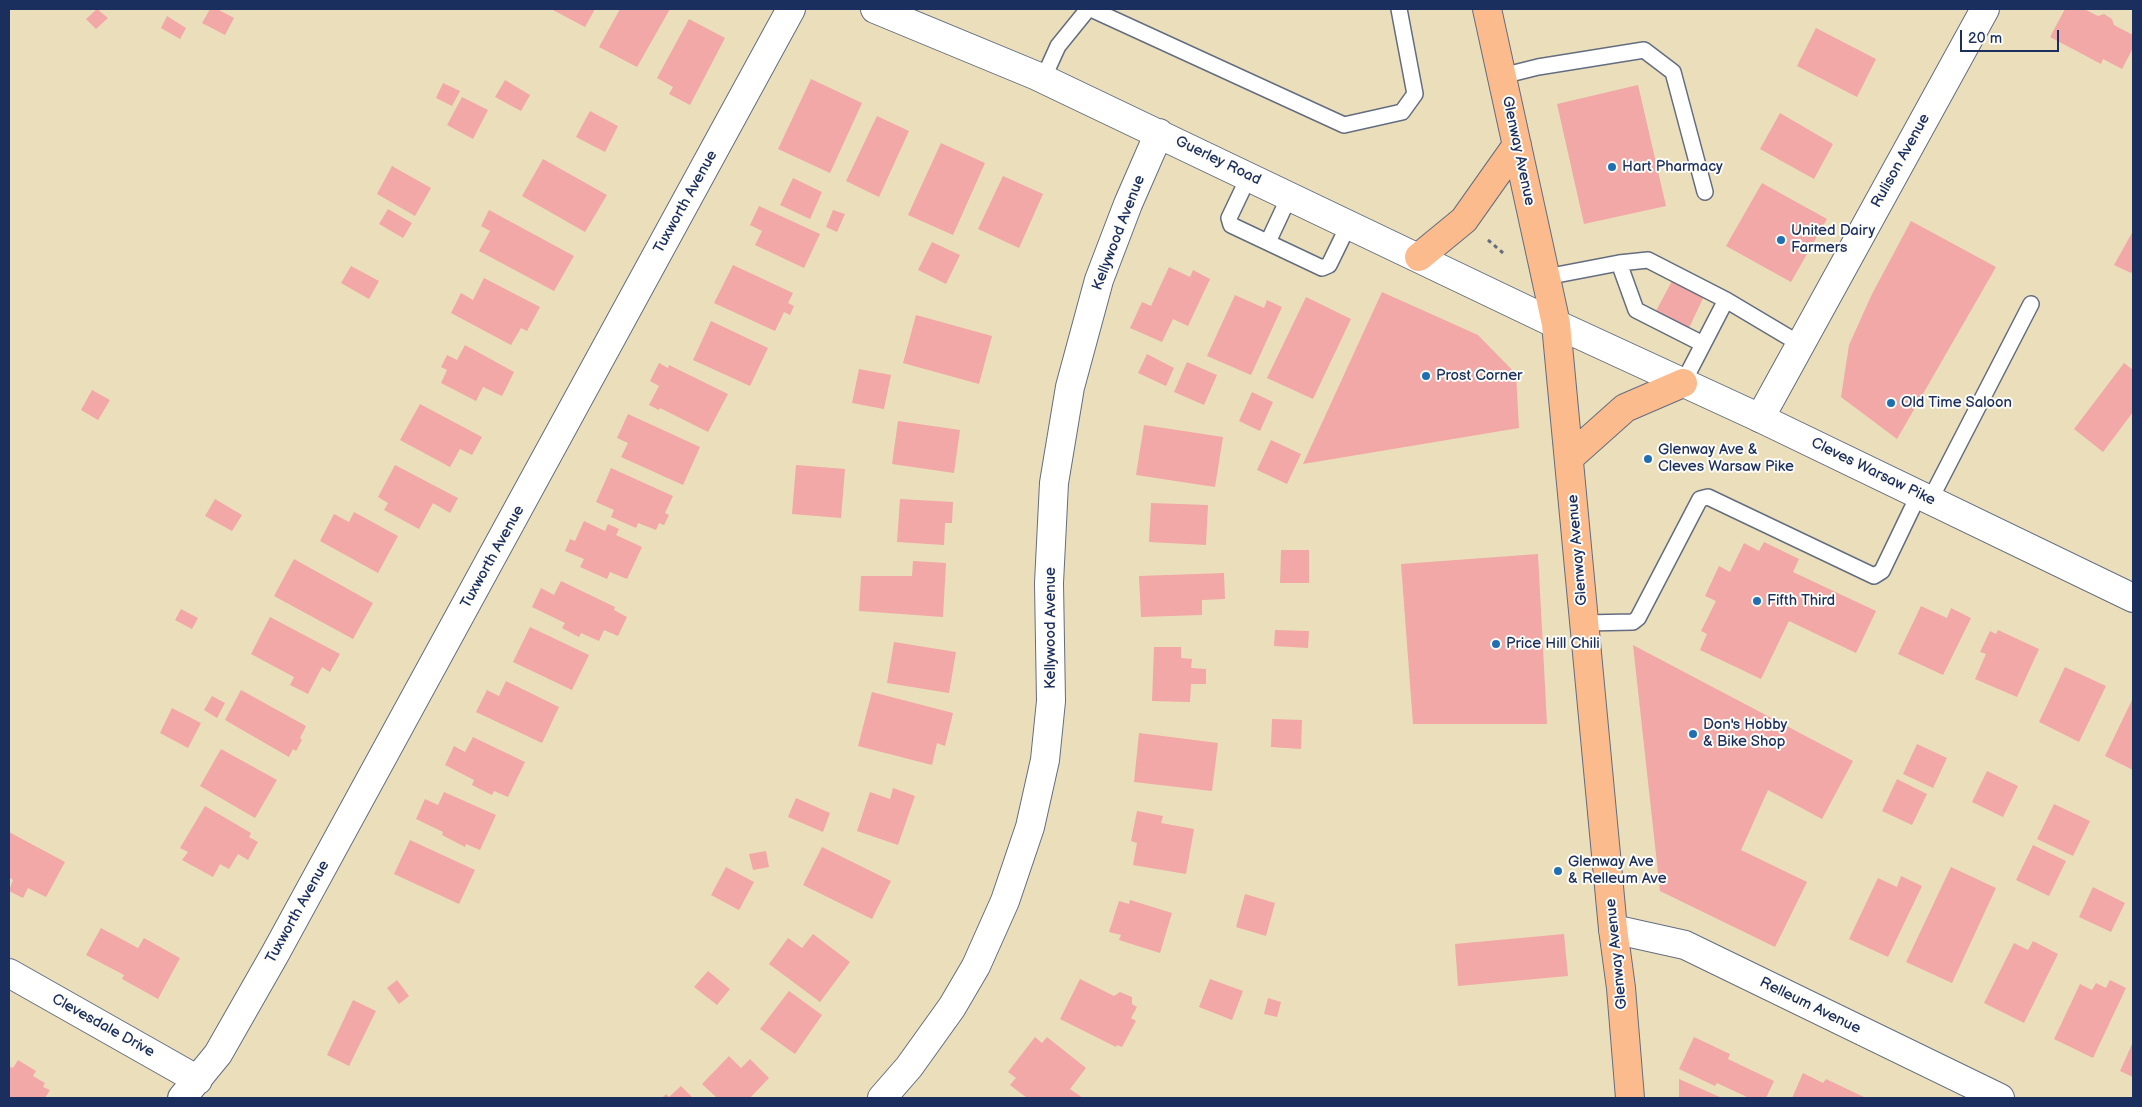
<!DOCTYPE html>
<style>
body{margin:0}
#map{position:relative;width:2142px;height:1107px;overflow:hidden;background:#ebdfbb;font-family:"Balsamiq Sans",sans-serif}
canvas{display:block}
.frame{position:absolute;inset:0;border:10px solid #1b2f5e;pointer-events:none}
.scale{position:absolute;left:1960px;top:30px;width:99px;height:22px;box-sizing:border-box;border:2px solid #1b2f5e;border-top:0;padding-left:6px;font-size:15px;line-height:18px;white-space:nowrap;color:#1b2f5e;-webkit-text-stroke:4px #fdfcf7;paint-order:stroke}
</style>
<div id="map">
<canvas width="2142" height="1107"></canvas>
<div class="frame"></div>
<div class="scale">20 m</div>
</div>
<script>
const c = document.querySelector('canvas').getContext('2d');
c.lineJoin = 'round';
function fill(path, color) { c.fillStyle = color; c.fill(path, 'evenodd'); }
const poly = rows => new Path2D(rows.map(r => 'M' + r).join(''));
function trace(path, color, width, dash) { c.strokeStyle = color; c.lineWidth = width; c.lineCap = dash ? 'butt' : 'round'; c.setLineDash(dash || []); c.stroke(path); }
function drawText(font, color, halo, rows, align = 'center') {
  c.font = font + ' "Balsamiq Sans",sans-serif'; c.lineWidth = 4; c.setLineDash([]); c.textBaseline = 'middle'; c.strokeStyle = halo; c.fillStyle = color; for (const [text, x, y, turn = 0] of rows) {
    c.save(); c.translate(x, y); c.rotate((+turn || 0) * Math.PI / 180); c.textAlign = isNaN(turn) ? turn : align; if (halo) c.strokeText(text, 0, 0); c.fillText(text, 0, 0); c.restore();
  }
}
fill(poly([
 [97,9,108,18,96,29,86,19],
 [210,9,217,9,234,18,225,35,202,23],
 [551,9,595,9,585,27],
 [620,9,670,9,637,67,599,47],
 [2065,9,2084,9,2098,16,2104,14,2112,19,2114,25,2133,35,2133,48,2122,69,2103,59,2101,64,2050,37],
 [167,16,186,28,180,39,161,28],
 [689,19,725,38,690,105,669,94,673,87,657,78],
 [1816,28,1876,59,1857,97,1797,66],
 [811,79,862,103,830,173,778,149],
 [505,80,530,95,521,111,495,97],
 [443,83,460,91,452,106,436,98],
 [1638,85,1666,206,1584,224,1557,104],
 [462,97,488,110,473,139,447,125],
 [590,111,618,126,605,152,576,137],
 [1780,113,1833,144,1814,179,1760,149],
 [877,116,909,131,879,197,846,181],
 [941,143,985,163,953,235,908,215],
 [543,159,607,195,585,232,522,196],
 [392,166,431,188,415,216,377,194],
 [1003,176,1043,194,1019,248,978,229],
 [793,178,822,192,810,219,780,205],
 [1762,183,1827,219,1791,282,1726,246],
 [759,206,820,234,804,268,755,245,762,231,750,225],
 [388,209,412,223,403,238,379,224],
 [489,210,574,256,554,291,479,251,490,231,481,226],
 [833,210,845,214,837,232,826,227],
 [1911,221,1996,267,1897,439,1841,397,1849,345,1872,294],
 [2133,231,2133,269,2131,273,2114,265],
 [932,242,960,255,946,284,918,270],
 [733,265,793,293,788,303,794,306,790,315,784,312,775,331,714,303],
 [351,266,379,281,369,299,341,283],
 [1169,267,1190,277,1193,270,1210,279,1188,326,1173,319,1162,342,1130,328,1142,302,1151,306],
 [484,278,540,307,527,331,521,328,511,345,451,313,461,293,473,300],
 [1673,279,1705,294,1689,328,1656,311],
 [1382,292,1478,335,1516,374,1519,428,1303,464],
 [1235,295,1264,308,1267,300,1282,307,1251,375,1207,356],
 [1306,297,1351,319,1313,399,1267,378],
 [916,315,992,336,979,384,903,363],
 [711,321,768,348,750,386,693,360],
 [465,345,514,372,502,396,483,387,476,401,441,383,447,370,441,367,447,355,457,360],
 [1147,354,1174,368,1166,386,1138,373],
 [1187,362,1217,375,1204,405,1174,392],
 [659,363,668,368,669,365,728,394,708,432,660,408,659,410,649,405,659,386,650,381],
 [2124,363,2133,370,2133,412,2103,452,2074,429],
 [859,369,891,375,884,409,852,403],
 [92,390,110,400,98,420,81,410],
 [1252,392,1273,402,1260,431,1239,421],
 [420,404,482,437,472,455,460,449,450,467,400,440],
 [628,414,700,447,683,485,621,457,628,443,617,438],
 [898,421,960,430,954,473,892,464],
 [1144,425,1223,437,1215,487,1136,475],
 [1271,440,1301,454,1287,484,1257,470],
 [395,465,458,498,450,513,433,503,419,529,384,510,388,503,378,497],
 [796,465,845,469,841,518,792,514],
 [611,468,673,496,665,513,669,515,664,525,659,523,656,530,638,523,636,528,611,517,614,510,596,502],
 [215,499,242,515,232,531,205,516],
 [900,499,953,502,952,523,945,523,944,545,897,542],
 [1151,503,1208,505,1206,545,1149,542],
 [354,512,398,536,378,573,320,541,334,514,349,522],
 [584,521,605,531,608,524,619,529,616,535,642,547,627,579,610,572,607,579,580,567,584,559,565,551,570,539,575,541],
 [1764,542,1799,559,1793,572,1876,611,1856,653,1789,621,1761,679,1700,650,1707,634,1701,631,1716,601,1705,596,1719,566,1730,572,1744,543,1759,551],
 [1281,550,1309,550,1309,583,1280,583],
 [1538,554,1547,724,1413,724,1401,564],
 [294,559,373,603,353,639,274,596],
 [913,561,946,563,943,617,859,611,861,576,912,576],
 [1224,573,1225,599,1202,600,1202,615,1141,617,1139,576],
 [561,581,615,607,614,610,627,617,618,636,604,630,599,641,581,633,579,637,562,628,565,623,532,607,541,588,554,595],
 [1921,606,1947,618,1951,608,1971,618,1943,675,1898,654],
 [181,609,198,618,192,629,175,620],
 [270,617,340,654,330,672,322,667,308,694,290,685,294,677,251,654],
 [530,627,589,655,572,690,513,662],
 [1275,630,1309,631,1308,648,1274,646],
 [1998,630,2039,649,2017,697,1975,679,1986,654,1980,652,1990,631,1996,634],
 [894,642,956,652,949,693,887,683],
 [1633,645,1853,761,1822,819,1768,790,1741,850,1807,882,1775,947,1660,891],
 [1154,647,1181,647,1181,658,1192,659,1191,668,1206,669,1206,684,1191,684,1190,702,1152,701],
 [2065,667,2106,686,2079,742,2039,722],
 [506,681,559,707,542,743,476,712,487,690,499,696],
 [241,690,306,726,300,738,302,740,296,751,293,749,289,757,225,720],
 [872,692,953,713,945,746,937,743,932,765,858,746],
 [212,696,225,703,217,718,204,710],
 [2133,698,2133,770,2105,756],
 [172,708,201,723,188,748,160,733],
 [1272,719,1302,720,1301,749,1271,747],
 [1139,733,1218,743,1212,791,1134,782],
 [473,737,525,762,508,797,494,791,492,795,472,785,474,780,445,765,454,746,465,752],
 [1917,744,1947,758,1933,788,1903,774],
 [221,749,277,780,255,818,200,786],
 [1987,771,2018,786,2003,817,1972,802],
 [1897,779,1927,794,1912,825,1882,811],
 [893,788,915,796,898,845,857,831,870,792,890,799],
 [444,792,496,815,480,850,466,844,465,847,442,835,443,832,416,819,425,799,438,805],
 [796,798,830,813,823,832,788,817],
 [2054,804,2090,821,2073,856,2037,839],
 [205,806,251,833,249,837,258,842,248,860,238,854,229,869,220,864,213,877,182,860,188,852,180,848],
 [1137,811,1163,816,1161,823,1194,829,1186,874,1133,865,1137,843,1131,841],
 [9,832,65,862,46,897,28,888,23,898,9,891,13,880,9,877],
 [410,840,475,870,459,904,394,874],
 [2033,845,2066,861,2049,896,2016,880],
 [822,847,891,881,872,919,803,885],
 [766,851,769,867,753,870,749,854],
 [726,867,754,882,739,910,711,895],
 [1951,867,1996,888,1952,983,1906,962],
 [1901,876,1922,886,1888,957,1849,939,1878,878,1897,887],
 [2093,887,2125,903,2111,932,2079,917],
 [1245,894,1275,903,1266,936,1236,927],
 [1130,900,1172,913,1160,953,1119,940,1121,935,1109,932,1119,901,1129,904],
 [101,928,138,948,144,938,180,958,158,999,122,979,124,975,86,955],
 [813,934,850,962,820,1002,769,964,788,938,802,948],
 [1564,934,1568,976,1458,986,1455,944],
 [2033,941,2058,954,2024,1023,1984,1003,2014,943,2028,950],
 [708,971,730,989,717,1005,694,987],
 [1080,979,1114,996,1120,992,1132,997,1132,1004,1137,1007,1131,1018,1136,1021,1122,1047,1117,1045,1116,1047,1060,1019],
 [1210,979,1243,991,1232,1020,1199,1007],
 [397,980,409,996,399,1004,387,988],
 [2110,980,2126,988,2093,1058,2054,1039,2080,984,2092,990,2096,983,2106,988],
 [789,991,822,1015,795,1054,760,1029],
 [1268,998,1281,1002,1277,1017,1264,1014],
 [353,1000,376,1011,349,1066,327,1055],
 [1035,1037,1042,1043,1047,1037,1086,1068,1070,1089,1083,1098,1027,1098,1010,1085,1016,1078,1008,1072],
 [1694,1037,1730,1054,1728,1059,1774,1081,1766,1098,1749,1098,1717,1083,1715,1086,1679,1069],
 [2133,1042,2133,1077,2120,1071],
 [729,1056,741,1068,750,1059,769,1078,750,1098,717,1098,702,1084],
 [18,1060,36,1071,33,1076,45,1083,43,1087,50,1090,45,1098,9,1098,9,1066,13,1068],
 [1803,1073,1823,1083,1826,1079,1866,1098,1792,1098],
 [1679,1079,1722,1098,1679,1098],
 [681,1086,693,1098,662,1098,666,1094,669,1097]
]), '#f1a8a6');
const service = poly([
 [1091,9,1344,125,1402,112,1415,94,1399,9],
 [1502,76,1538,67,1644,50,1673,72,1705,192],
 [1043,79,1058,46,1088,9],
 [1249,176,1229,218,1231,225,1322,268,1329,265,1349,224],
 [1268,242,1290,195],
 [1619,263,1636,310,1703,344],
 [1546,277,1619,263,1648,260,1726,300,1800,344],
 [1683,383,1726,300],
 [1930,500,2031,304],
 [1585,623,1633,622,1638,618,1700,499,1708,497,1874,576,1882,571,1919,494]
]);
const minor = poly([
 [875,9,1037,76,1556,324],
 [1760,418,1985,9],
 [1613,929,1685,945,2000,1098],
 [9,973,198,1080],
 [182,1098,218,1054,275,954,791,9],
 [882,1098,909,1067,952,1007,976,966,1005,901,1030,827,1045,760,1051,701,1049,583,1054,483,1070,387,1099,280,1128,204,1159,133]
]);
const tertiary = poly([
 [1556,324,1760,418,2133,598]
]);
const primary = poly([
 [1487,9,1556,324,1613,929,1621,988,1630,1098],
 [1419,257,1464,220,1517,145],
 [1569,458,1625,408,1683,383]
]);
trace(service, '#646d7f', 18);
trace(minor, '#646d7f', 30);
trace(tertiary, '#646d7f', 30);
trace(primary, '#646d7f', 30);
trace(poly([
 [1488,240,1503,253]
]), '#646d7f', 3, [4, 4]);
trace(service, '#fff', 15);
trace(minor, '#fff', 28);
trace(tertiary, '#fff', 28);
trace(primary, '#fbbb8d', 28);
for (const [x, y, r, color] of [
 [1612,167,5,"#1f6fb2"],
 [1781,240,5,"#1f6fb2"],
 [1426,376,5,"#1f6fb2"],
 [1891,403,5,"#1f6fb2"],
 [1648,459,5,"#1f6fb2"],
 [1757,601,5,"#1f6fb2"],
 [1496,644,5,"#1f6fb2"],
 [1693,734,5,"#1f6fb2"],
 [1558,871,5,"#1f6fb2"]
]) { const dot = new Path2D(); dot.arc(x, y, r, 0, 2 * Math.PI); c.fillStyle = color; c.fill(dot); trace(dot, '#fdfcf7', 2); }
drawText('15px', '#1b2f5e', '#fdfcf7', [
 ["Glenway Avenue",1518,151,78],
 ["Guerley Road",1218,161,26],
 ["Rulison Avenue",1901,161,-61],
 ["Tuxworth Avenue",686,202,-61],
 ["Kellywood Avenue",1119,233,-69],
 ["Cleves Warsaw Pike",1873,472,26],
 ["Glenway Avenue",1578,550,-95],
 ["Tuxworth Avenue",493,557,-61],
 ["Kellywood Avenue",1051,628,-90],
 ["Tuxworth Avenue",298,912,-61],
 ["Glenway Avenue",1617,954,-96],
 ["Relleum Avenue",1810,1006,26],
 ["Clevesdale Drive",103,1026,29]
]);
drawText('15px', '#1b2f5e', '#fdfcf7', [
 ["Hart Pharmacy",1622,167],
 ["United Dairy",1791,231],
 ["Farmers",1791,248],
 ["Prost Corner",1436,376],
 ["Old Time Saloon",1901,403],
 ["Glenway Ave &",1658,450],
 ["Cleves Warsaw Pike",1658,467],
 ["Fifth Third",1767,601],
 ["Price Hill Chili",1506,644],
 ["Don's Hobby",1703,725],
 ["& Bike Shop",1703,742],
 ["Glenway Ave",1568,862],
 ["& Relleum Ave",1568,879]
], 'left');
</script>
